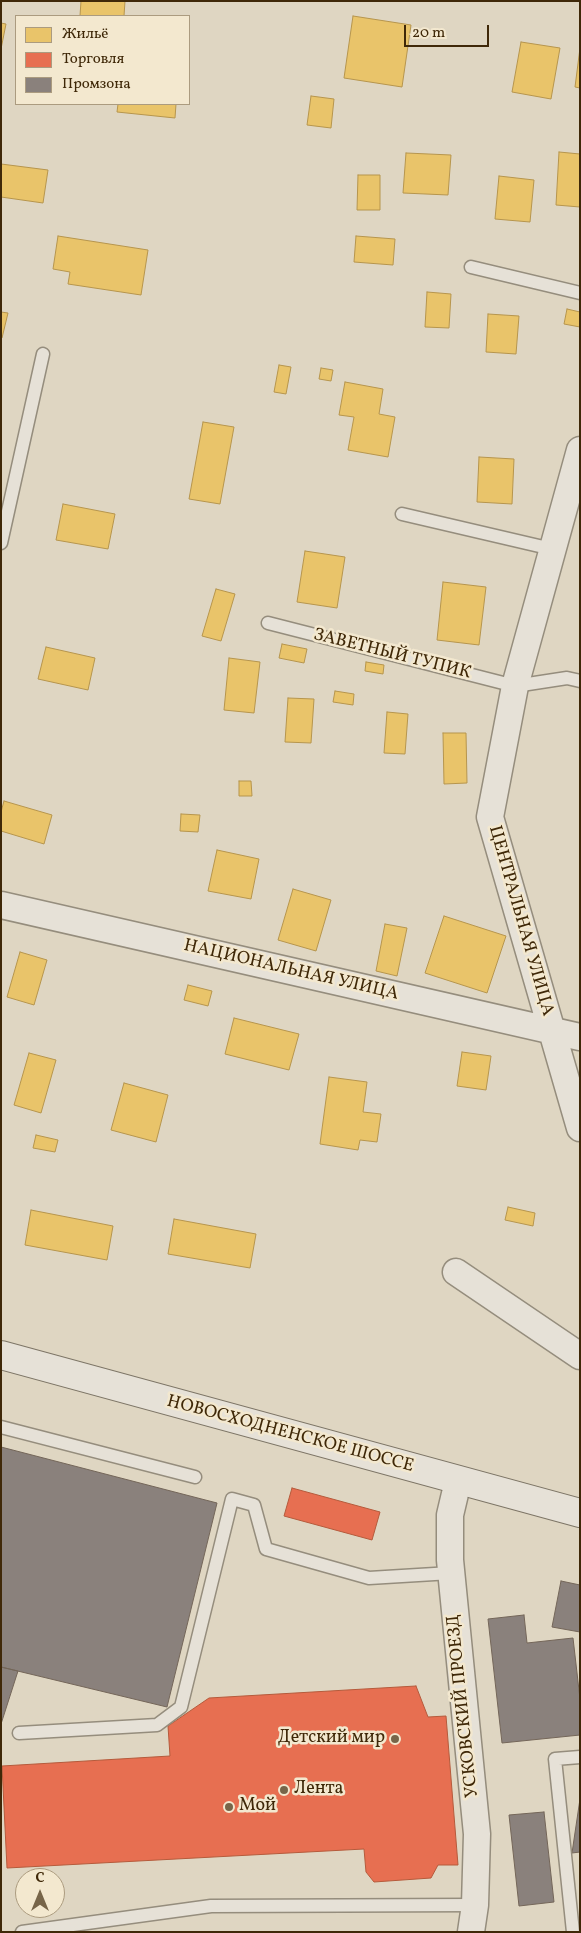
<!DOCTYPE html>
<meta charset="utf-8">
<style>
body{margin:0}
#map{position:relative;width:581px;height:1933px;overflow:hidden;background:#dfd6c2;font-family:Vollkorn,serif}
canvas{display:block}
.frame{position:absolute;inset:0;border:2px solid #3f2808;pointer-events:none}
.legend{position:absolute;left:15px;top:15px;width:175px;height:90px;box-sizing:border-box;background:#f3e8cf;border:1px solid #ab9b7f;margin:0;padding:6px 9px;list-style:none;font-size:15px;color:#3f2808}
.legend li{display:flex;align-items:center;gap:10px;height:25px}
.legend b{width:25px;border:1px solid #ab9b7f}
.north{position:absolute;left:15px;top:1868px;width:50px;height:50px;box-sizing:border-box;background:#f3e8cf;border:1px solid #ab9b7f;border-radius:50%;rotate:0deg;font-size:14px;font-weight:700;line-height:20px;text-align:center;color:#3f2808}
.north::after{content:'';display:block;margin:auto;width:18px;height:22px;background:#776549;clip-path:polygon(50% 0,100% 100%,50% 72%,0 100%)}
.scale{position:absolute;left:404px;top:25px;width:85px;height:22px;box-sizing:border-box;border:2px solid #3f2808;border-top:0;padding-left:6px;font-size:15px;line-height:18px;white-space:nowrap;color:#3f2808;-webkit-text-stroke:4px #f3e8cf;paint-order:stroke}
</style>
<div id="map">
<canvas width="581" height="1933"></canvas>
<div class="frame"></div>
<ul class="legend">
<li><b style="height:14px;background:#e9c46a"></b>Жильё</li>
<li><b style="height:14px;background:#e76f51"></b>Торговля</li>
<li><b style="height:14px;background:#8a817c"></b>Промзона</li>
</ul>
<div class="north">С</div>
<div class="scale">20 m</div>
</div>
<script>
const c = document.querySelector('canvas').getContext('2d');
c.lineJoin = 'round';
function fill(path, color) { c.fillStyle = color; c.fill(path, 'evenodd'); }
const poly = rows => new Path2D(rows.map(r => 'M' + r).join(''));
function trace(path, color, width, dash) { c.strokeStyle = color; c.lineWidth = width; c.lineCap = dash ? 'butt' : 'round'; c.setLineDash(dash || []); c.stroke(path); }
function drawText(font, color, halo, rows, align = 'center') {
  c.font = font + ' Vollkorn,serif'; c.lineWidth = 5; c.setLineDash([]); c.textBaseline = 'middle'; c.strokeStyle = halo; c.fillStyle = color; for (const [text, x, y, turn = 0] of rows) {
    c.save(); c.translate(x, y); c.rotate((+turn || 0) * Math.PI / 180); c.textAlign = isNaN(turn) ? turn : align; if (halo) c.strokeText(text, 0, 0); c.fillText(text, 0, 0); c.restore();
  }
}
const homes = poly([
 [81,1,125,1,124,16,80,16,81,1],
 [353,16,411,25,402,87,344,78,353,16],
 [1,23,6,24,1,49,1,23],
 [521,42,560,48,551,99,512,92,521,42],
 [580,48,580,88,575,87,580,48],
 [311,96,334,99,331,128,307,125,311,96],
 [118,104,176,104,175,118,117,112,118,104],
 [559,152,580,154,580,207,556,205,559,152],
 [406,153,451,155,448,195,403,193,406,153],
 [1,164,48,170,43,203,1,197,1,164],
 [358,175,380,175,380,210,357,210,358,175],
 [499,176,534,180,530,222,495,219,499,176],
 [58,236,148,250,141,295,68,284,70,272,53,269,58,236],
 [356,236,395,239,393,265,354,262,356,236],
 [427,292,451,294,449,328,425,327,427,292],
 [567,309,580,312,580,327,564,324,567,309],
 [1,312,8,313,2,338,1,337,1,312],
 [488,314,519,316,516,354,486,352,488,314],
 [279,365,291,367,286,394,274,392,279,365],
 [321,368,333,370,331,381,319,379,321,368],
 [345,382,383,389,379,414,395,417,388,457,348,450,354,417,339,415,345,382],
 [203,422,234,427,220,504,189,499,203,422],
 [479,457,514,459,512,504,477,502,479,457],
 [63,504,115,514,108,549,56,540,63,504],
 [305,551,345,557,337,608,297,602,305,551],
 [443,582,486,587,479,645,437,640,443,582],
 [216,589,235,594,221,641,202,636,216,589],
 [282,644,307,649,304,663,279,658,282,644],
 [46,647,95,658,88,690,38,679,46,647],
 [229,658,260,662,254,713,224,710,229,658],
 [366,662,384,665,383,674,365,671,366,662],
 [335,691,354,694,353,705,333,702,335,691],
 [288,698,314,699,311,743,285,742,288,698],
 [387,712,408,714,405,754,384,753,387,712],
 [443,733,466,733,467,783,444,784,443,733],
 [239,781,251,781,252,796,239,796,239,781],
 [4,801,52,815,44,844,1,831,1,812,4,801],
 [181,814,200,815,198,832,180,831,181,814],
 [217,850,259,859,251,899,208,891,217,850],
 [293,889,331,900,316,951,278,940,293,889],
 [444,916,506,936,487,993,425,973,444,916],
 [385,924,407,928,397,976,376,971,385,924],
 [20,952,47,960,34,1005,7,997,20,952],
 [188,985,212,991,208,1006,184,1000,188,985],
 [234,1018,299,1034,289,1070,225,1054,234,1018],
 [462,1052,491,1056,486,1090,457,1086,462,1052],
 [29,1053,56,1060,41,1113,14,1105,29,1053],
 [329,1077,367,1082,363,1112,381,1114,377,1142,360,1140,358,1150,320,1144,329,1077],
 [124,1083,168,1095,156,1142,111,1130,124,1083],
 [36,1135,58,1140,55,1152,33,1148,36,1135],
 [508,1207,535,1213,533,1226,505,1220,508,1207],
 [31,1210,113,1226,107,1260,25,1245,31,1210],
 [174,1219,256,1234,250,1268,168,1254,174,1219]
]);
fill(homes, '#e9c46a');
trace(homes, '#b6954d', 1);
const shops = poly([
 [292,1488,380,1512,372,1540,284,1516,292,1488],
 [416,1686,428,1717,446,1716,458,1865,438,1865,431,1878,374,1882,366,1872,364,1849,7,1868,2,1766,170,1756,168,1726,209,1698,416,1686]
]);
fill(shops, '#e76f51');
trace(shops, '#b55a3b', 1);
const industry = poly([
 [1,1447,217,1503,167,1707,1,1667,1,1447],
 [561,1581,580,1585,580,1632,552,1627,561,1581],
 [524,1615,527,1643,573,1638,580,1699,580,1735,502,1743,488,1619,524,1615],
 [1,1667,18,1671,1,1724,1,1667],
 [580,1799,580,1852,572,1853,580,1799],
 [544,1812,554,1902,519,1906,509,1815,544,1812]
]);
fill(industry, '#8a817c');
trace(industry, '#746659', 1);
const lane = poly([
 [471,267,580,293],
 [402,514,552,549],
 [1,543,43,354],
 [268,623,515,686,567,678,580,681],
 [1,1427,195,1477],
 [19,1733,157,1725,181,1707,232,1499,254,1505,266,1549,369,1578,451,1573],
 [22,1932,211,1906,475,1905],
 [573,1932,555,1759,580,1757]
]);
const street = poly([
 [580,450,515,686,490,817,580,1128],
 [1,905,580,1037],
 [456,1272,580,1356],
 [458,1481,450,1515,450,1560,477,1834,475,1905,471,1932]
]);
const secondary = poly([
 [1,1355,580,1513]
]);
trace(lane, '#958d7d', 15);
trace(street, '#958d7d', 29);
trace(secondary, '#7d7566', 30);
trace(lane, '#e6e1d7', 12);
trace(street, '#e6e1d7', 26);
trace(secondary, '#e6e1d7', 28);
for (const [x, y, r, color] of [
 [395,1739,5,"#776549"],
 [284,1790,5,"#776549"],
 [229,1807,5,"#776549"]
]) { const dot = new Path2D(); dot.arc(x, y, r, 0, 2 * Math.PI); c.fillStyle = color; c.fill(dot); trace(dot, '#f3e8cf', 2); }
drawText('18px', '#3f2808', '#f3e8cf', [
 ["ЗАВЕТНЫЙ ТУПИК",392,655,14],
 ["ЦЕНТРАЛЬНАЯ УЛИЦА",520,921,74],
 ["НАЦИОНАЛЬНАЯ УЛИЦА",291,971,13],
 ["НОВОСХОДНЕНСКОЕ ШОССЕ",290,1435,15],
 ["УСКОВСКИЙ ПРОЕЗД",464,1706,-96]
]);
drawText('18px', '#3f2808', '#f3e8cf', [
 ["Детский мир",385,1739,"right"],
 ["Лента",294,1790],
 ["Мой",239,1807]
], 'left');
</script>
